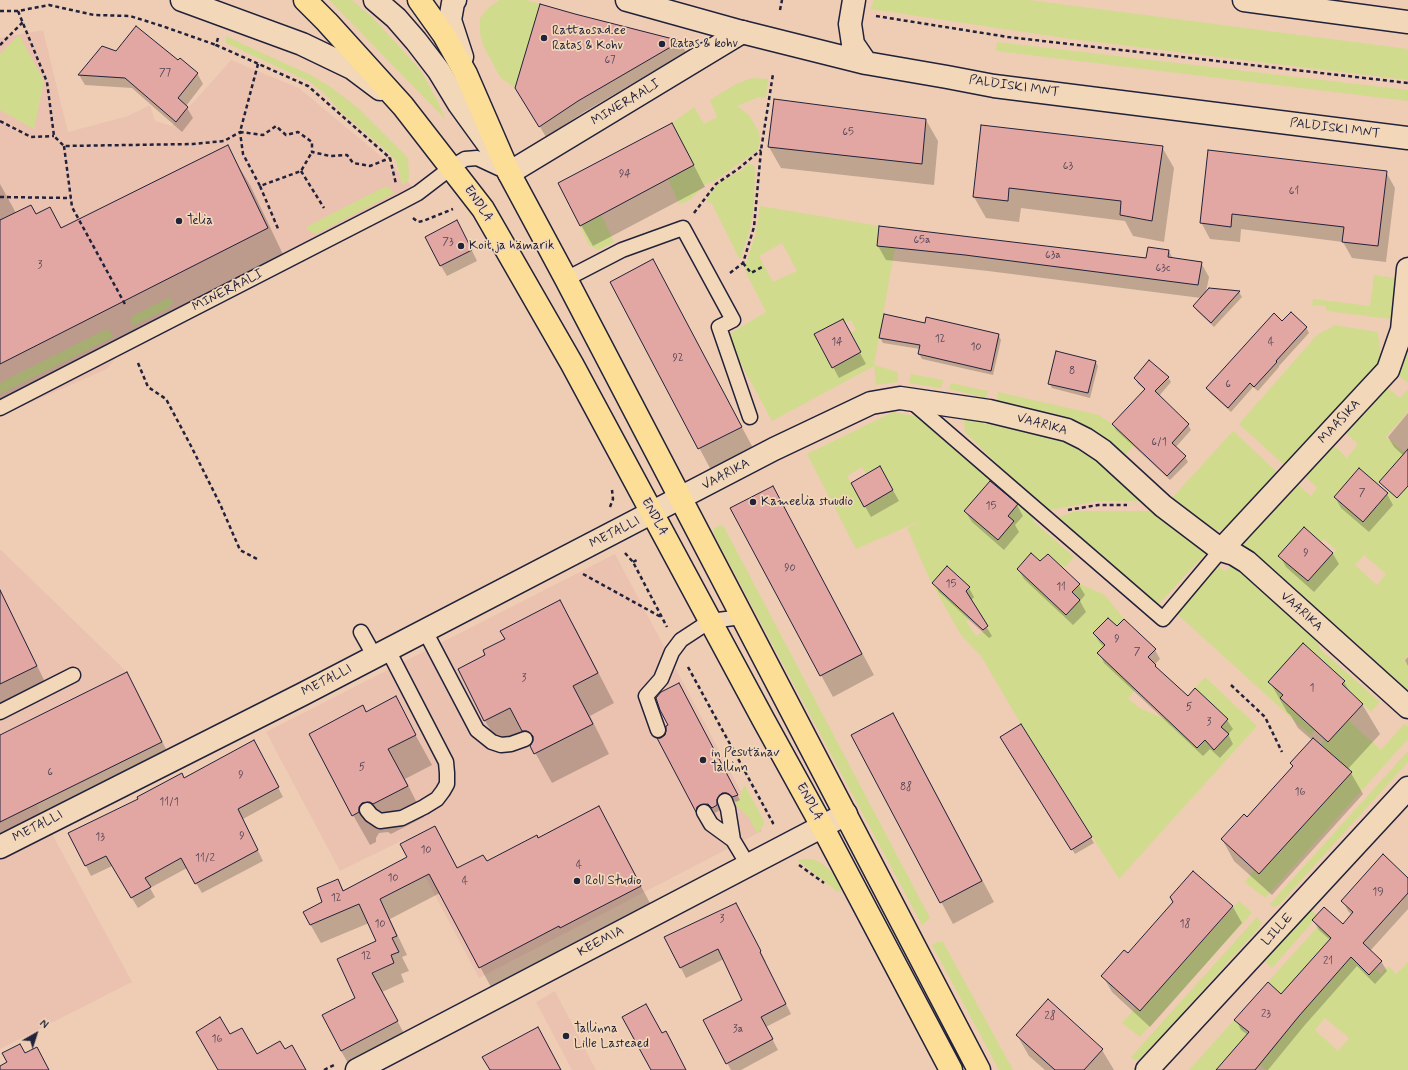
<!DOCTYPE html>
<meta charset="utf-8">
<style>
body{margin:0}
#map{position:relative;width:1408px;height:1070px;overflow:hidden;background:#efcdb5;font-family:Mynerve,sans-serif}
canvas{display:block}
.north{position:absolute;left:16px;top:1014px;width:40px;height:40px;-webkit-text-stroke:3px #f2d7b9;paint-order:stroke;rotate:39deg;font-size:11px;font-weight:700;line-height:16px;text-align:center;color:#22223b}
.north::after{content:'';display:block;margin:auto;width:14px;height:18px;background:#22223b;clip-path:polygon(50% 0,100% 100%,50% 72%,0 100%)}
</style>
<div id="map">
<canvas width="1408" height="1070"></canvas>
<div class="north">N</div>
</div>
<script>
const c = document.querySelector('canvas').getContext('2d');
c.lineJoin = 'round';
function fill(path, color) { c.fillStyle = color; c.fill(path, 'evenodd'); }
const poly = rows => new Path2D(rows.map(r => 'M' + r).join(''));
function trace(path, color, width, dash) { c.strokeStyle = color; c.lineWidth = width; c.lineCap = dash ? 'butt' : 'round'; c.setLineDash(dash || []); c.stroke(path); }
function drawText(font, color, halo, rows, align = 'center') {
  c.font = font + ' Mynerve,sans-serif'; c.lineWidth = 3.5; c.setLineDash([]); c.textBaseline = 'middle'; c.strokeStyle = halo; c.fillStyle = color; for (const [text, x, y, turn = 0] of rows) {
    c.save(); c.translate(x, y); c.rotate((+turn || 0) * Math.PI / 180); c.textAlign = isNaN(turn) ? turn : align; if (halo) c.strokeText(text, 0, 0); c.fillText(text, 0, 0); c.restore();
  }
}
fill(poly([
 [43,30,68,132,128,116,150,105,155,121,172,126,231,60,299,88,394,167,418,193,128,343,107,369,0,416,0,38],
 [0,549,127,672,162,742,36,804,132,982,0,1049],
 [615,554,762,831,479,978,405,839,340,871,266,732],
 [555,991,596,1070,572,1070,536,1002]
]), '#ebc2b0');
fill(poly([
 [329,0,352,0,372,17,396,43,421,71,437,100,446,120],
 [499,0,526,0,540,4,515,88,500,77,483,45,480,33,480,18,488,8],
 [874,0,1029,0,1408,49,1408,80,1071,39,870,9],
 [19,35,44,81,34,129,0,110,0,54],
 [226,36,262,53,311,75,332,88,357,107,408,158,409,178,405,184,402,185,396,161,389,153,340,111,325,94,310,82,226,43],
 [997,42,1408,90,1408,101,996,51],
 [752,78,768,79,766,98,759,97,737,106,749,115,759,132,760,142,757,151,713,182,706,184,690,200,679,204,668,179,693,165,672,123,694,107,704,124,717,117,710,100,736,84],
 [748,163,754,166,755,169,754,204,750,229,740,260,711,202,707,204,708,197,717,184,743,169],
 [386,186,395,193,316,234,311,232,306,227],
 [760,206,879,226,877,246,895,248,874,365,898,372,898,382,876,385,874,366,772,421,726,336,766,312,745,271,745,266,755,236],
 [782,243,797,271,773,282,759,256],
 [843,319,845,323,851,320,856,330,851,333,861,352,832,368,814,334],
 [601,214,614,242,598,250,589,245,580,226],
 [1374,275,1395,278,1390,319,1327,311,1325,306,1312,305,1313,299,1370,306],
 [170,297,173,302,169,308,132,326,131,322,132,316],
 [1335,325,1378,332,1381,359,1358,389,1284,465,1239,424,1317,335],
 [105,330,109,330,113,337,0,394,0,383],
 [1408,350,1408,383,1397,374],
 [911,374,943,380,941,388,909,383],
 [951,383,988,391,986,398,949,389],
 [1386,387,1400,398,1408,389,1408,412,1386,437,1408,455,1408,655,1404,660,1408,664,1408,695,1239,545,1295,482,1311,496,1317,488,1302,473,1331,443,1347,458,1358,444,1344,431],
 [1358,468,1377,484,1389,471,1407,487,1397,498,1389,491,1363,522,1334,497],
 [1304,527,1321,542,1324,539,1336,550,1308,581,1279,556],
 [1364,555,1386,574,1377,585,1355,565],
 [998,392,1099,415,1112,424,1134,445,1125,455,1100,436,1078,423,1056,416,997,401],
 [893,412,920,417,990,480,964,511,1008,516,1018,504,1033,518,1033,521,1074,557,1064,568,1048,554,1040,561,1031,553,1017,569,1066,615,1080,600,1072,592,1080,584,1105,595,1124,619,1117,626,1108,618,1093,633,1141,683,1128,698,1139,708,1168,720,1197,747,1205,740,1215,750,1229,734,1221,727,1228,719,1195,688,1205,677,1257,726,1119,879,1021,724,981,656,961,635,930,580,907,528,920,521,856,549,807,454],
 [880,466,893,490,864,507,847,476,862,467,866,474],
 [947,566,970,587,955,603],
 [979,612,989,628,976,636,966,621],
 [964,419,1021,428,1070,442,1099,459,1146,501,1098,501,1045,511,965,432],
 [1233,431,1277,472,1226,528,1218,531,1206,526,1172,498],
 [1076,511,1157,511,1206,553,1155,608,1053,519],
 [720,525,724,527,930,918,922,925,713,533,714,528],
 [1234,562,1314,634,1320,649,1380,702,1371,712,1342,684,1283,695,1280,698,1315,730,1310,735,1175,612,1216,564,1225,572],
 [1345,717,1381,750,1404,724,1408,727,1408,739,1265,898,1245,882,1254,869,1259,874,1351,772,1320,744],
 [1408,751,1408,762,1279,905,1273,907,1270,904],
 [744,786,745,786,764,821,763,826,757,833,749,818,734,803,741,799,739,797],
 [805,859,813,859,821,863,835,875,841,890,838,892,797,860],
 [1239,901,1252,913,1140,1037,1122,1023,1136,1007,1140,1011],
 [1310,910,1318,916,1272,968,1265,961],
 [1330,913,1362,953,1355,961,1369,975,1375,969,1381,974,1388,966,1396,974,1408,962,1408,1070,1266,1070,1254,1059,1242,1070,1228,1057,1216,1070,1189,1070,1234,1020,1265,1047,1279,1041,1291,1026,1298,1009,1268,982],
 [1332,936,1353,955,1325,987,1304,968],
 [1325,1018,1349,1038,1338,1051,1315,1030],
 [1257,917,1260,920,1261,923,1259,928,1140,1060,1134,1060,1131,1057],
 [937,942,943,942,1013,1070,999,1070,932,945]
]), '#d0db8e');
fill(poly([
 [540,5,680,42,686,52,584,112,546,137,517,88],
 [116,52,178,61,197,73,203,84,186,106,193,118,182,132,132,88,85,85,79,75],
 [926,120,938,141,934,185,781,168,769,147],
 [684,146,705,187,593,246,581,225],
 [227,147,250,185,289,267,0,414,0,184,16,213,36,215,50,208,62,229],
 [1162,147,1174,168,1164,242,1133,236,1125,221,1021,208,1019,222,986,218,974,197],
 [1386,172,1395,188,1386,262,1352,258,1343,242,1241,229,1240,242,1210,239,1201,222],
 [463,232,477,261,447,276,441,266],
 [878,246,1147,259,1169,251,1173,259,1201,263,1209,277,1206,292,1239,292,1242,297,1214,327,1197,311,1194,306,1201,298,988,271,886,260],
 [653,260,753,448,711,470,611,282],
 [1283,322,1306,327,1309,333,1279,366,1279,367,1258,391,1253,387,1231,412,1210,393,1207,388],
 [926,324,998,334,1001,340,993,375,922,359,919,354,920,349,883,343,880,338],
 [848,331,866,364,839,378,833,367],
 [1095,361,1098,366,1090,398,1052,388,1049,383],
 [1168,377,1171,382,1159,396,1188,425,1191,430,1175,448,1185,457,1188,462,1170,480,1116,430,1113,424,1145,390,1138,384,1135,378],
 [1408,413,1408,460,1394,447,1388,437],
 [880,467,899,501,871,517,852,484],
 [773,487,874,675,833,697,821,675],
 [1387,494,1393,505,1369,532,1341,508,1335,497],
 [1017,505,1023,516,1015,525,1019,532,1004,550,972,522,965,511],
 [1304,528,1333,554,1339,564,1314,592,1286,567,1280,556],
 [1040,563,1079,585,1085,595,1080,601,1086,612,1073,625,1024,579,1018,569],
 [934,583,969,588,974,597,971,601,992,636,989,638,939,592],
 [0,590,45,682,0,705],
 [560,601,577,631,614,703,590,716,609,754,552,783,527,738,503,751,485,721,459,670,487,656,506,640],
 [1117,628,1155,650,1160,659,1154,665,1157,669,1188,697,1227,720,1233,729,1228,734,1233,744,1220,758,1210,749,1203,756,1104,663,1099,653,1104,647,1100,643,1094,634],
 [1408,657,1408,666,1405,660],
 [127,674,139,695,173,763,0,849,0,736],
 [1270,682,1344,682,1351,694,1362,704,1380,734,1347,770,1351,773,1363,794,1272,895,1234,861,1222,839,1247,818,1293,767,1291,763,1312,740,1298,728,1291,716,1287,712],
 [681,689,740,800,736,802,730,798,719,805,720,810,715,813,712,809,703,809,699,816,658,739,662,739,665,736],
 [395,698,432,765,405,779,424,817,391,834,388,832,379,833,376,838,376,842,370,845,353,815,366,713],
 [905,735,994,902,953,924,852,736],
 [1005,742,1091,838,1094,843,1075,854],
 [260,752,283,797,243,819,263,861,202,893,187,868,150,888,155,897,138,908,112,866,91,876,69,833,184,779],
 [609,826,651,905,571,947,570,945,491,987,440,893,390,919,407,955,402,957,409,971,401,974,404,982,382,992,408,1041,352,1070,341,1051,356,998,378,941,369,923,321,943,310,924,338,880,344,891,446,847,458,869,487,863,538,839],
 [1193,873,1233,907,1242,923,1150,1027,1112,992,1103,976,1129,954,1174,903],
 [1408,879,1408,909,1370,951,1381,961,1387,971,1375,984,1357,966,1304,1026,1268,1070,1217,1070,1248,1035,1241,1030,1236,1020,1281,995,1330,940,1319,930,1313,920,1343,926,1352,915,1348,911,1343,901],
 [741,914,766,962,765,962,791,1014,766,1027,778,1050,741,1070,731,1070,704,1021,743,1000,724,959,686,978,681,968],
 [1017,1035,1102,1050,1114,1070,1045,1070,1029,1056]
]), '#0003');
const building = poly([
 [540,4,575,14,681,41,578,101,539,127,515,88,540,4],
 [136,26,178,60,180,58,198,73,178,98,188,107,176,122,125,78,78,75,102,46,116,51,136,26],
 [774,99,926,119,922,164,768,147,774,99],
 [672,123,694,165,580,226,558,183,672,123],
 [981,125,1163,146,1152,221,1120,215,1121,201,1009,188,1008,201,973,197,981,125],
 [228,145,268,228,0,364,0,220,31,205,36,214,50,207,61,228,228,145],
 [1208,150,1387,171,1378,246,1342,242,1344,227,1232,214,1231,227,1200,223,1208,150],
 [457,220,472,250,440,266,425,237,457,220],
 [879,226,1146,258,1148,247,1169,250,1168,257,1202,262,1198,285,965,255,877,246,879,226],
 [653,259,742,427,698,449,610,282,653,259],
 [1209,288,1240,291,1211,323,1193,306,1209,288],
 [1291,312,1307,327,1276,361,1277,362,1254,387,1250,383,1228,408,1206,388,1274,313,1282,321,1291,312],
 [884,314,925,323,926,317,999,334,991,371,918,354,920,345,879,338,884,314],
 [843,319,861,352,832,368,814,334,843,319],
 [1056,351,1096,361,1088,393,1048,384,1056,351],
 [1149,360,1169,377,1155,391,1189,424,1172,443,1186,456,1167,476,1112,424,1145,389,1134,378,1149,360],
 [1408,449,1408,486,1397,498,1379,482,1408,449],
 [880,466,893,490,864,507,851,483,880,466],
 [1359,468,1388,493,1363,522,1334,497,1359,468],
 [990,481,1018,504,1008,516,1014,521,998,540,964,511,990,481],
 [773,486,862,654,820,676,730,508,773,486],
 [1304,527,1333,553,1308,581,1278,556,1304,527],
 [1031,553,1040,561,1048,554,1080,584,1072,592,1080,600,1066,615,1017,569,1031,553],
 [947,566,970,587,966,591,988,626,983,630,932,583,947,566],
 [0,590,37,666,0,684,0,590],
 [560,600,598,673,573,686,593,724,534,754,530,746,533,741,533,736,527,731,522,731,510,708,484,721,458,669,485,655,483,650,505,639,500,631,560,600],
 [1108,618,1117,626,1124,619,1156,649,1148,657,1156,665,1155,666,1188,696,1195,688,1228,719,1221,727,1229,734,1214,750,1205,740,1197,748,1097,653,1105,645,1093,633,1108,618],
 [1303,643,1345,681,1342,684,1363,704,1328,742,1280,698,1283,695,1268,682,1303,643],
 [127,672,162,742,0,822,0,735,127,672],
 [679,683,738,795,732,797,727,793,722,793,717,799,717,805,712,808,708,804,700,805,697,807,696,812,657,738,661,738,665,735,666,731,666,726,668,725,660,710,656,698,661,692,679,683],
 [396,696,416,735,388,749,408,786,373,804,370,802,362,803,359,807,359,812,352,816,309,734,363,705,366,712,396,696],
 [893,713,982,881,940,903,851,735,893,713],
 [1021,724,1092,837,1071,850,1000,737,1021,724],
 [1313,738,1352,772,1259,874,1221,839,1244,814,1247,817,1293,766,1290,763,1313,738],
 [254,740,279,787,238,809,258,850,195,884,181,858,145,878,151,887,131,898,106,856,85,866,68,833,138,799,137,797,182,773,184,778,254,740],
 [599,806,641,886,560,928,559,926,479,968,429,874,380,899,397,936,392,938,399,952,391,955,394,963,372,973,398,1021,341,1051,322,1015,355,998,337,959,376,941,359,904,310,925,303,912,322,902,317,888,338,879,343,891,407,857,400,844,435,826,457,868,483,855,487,861,537,835,538,838,599,806],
 [1383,854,1408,878,1408,893,1363,943,1382,961,1369,975,1351,957,1299,1016,1255,1070,1216,1070,1249,1032,1234,1020,1268,982,1281,994,1331,938,1312,920,1324,907,1343,924,1353,912,1341,901,1383,854],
 [1193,871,1233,906,1140,1011,1101,976,1124,950,1128,953,1173,902,1170,897,1193,871],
 [736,903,761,951,760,952,786,1004,761,1017,773,1039,726,1064,703,1020,742,1000,718,949,680,968,664,937,736,903],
 [1048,999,1103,1049,1084,1070,1055,1070,1016,1035,1048,999],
 [646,1004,662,1033,666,1031,686,1070,651,1070,622,1017,646,1004],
 [220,1017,230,1034,242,1028,257,1054,280,1041,285,1049,292,1045,306,1070,218,1070,196,1032,220,1017],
 [538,1027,561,1070,490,1070,482,1057,538,1027],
 [20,1044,25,1053,37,1047,49,1070,0,1070,0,1066,7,1062,2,1053,20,1044]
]);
fill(building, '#e2a7a3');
trace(building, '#22223b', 1);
const service = poly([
 [566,279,622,250,683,228,733,320,719,327,750,417],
 [911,401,1163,619,1221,550],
 [0,408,403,201,418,193,452,167,465,159,477,158,507,172],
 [425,631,477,730,492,742,501,745,511,744,525,739],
 [361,632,375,657],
 [0,712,73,675],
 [658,730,646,696,661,679,672,652,681,640,710,621,742,617],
 [725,801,728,809,733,840],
 [367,810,371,815,380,821,402,818,424,807,437,799,443,791,447,784,447,773,446,762,388,650],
 [704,812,711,824,733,840,748,865]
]);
const minor = poly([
 [509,173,742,32],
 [1221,550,1388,370,1402,330,1408,269],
 [0,847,303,694,774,449,871,403,900,398,989,411,1067,430,1085,439,1103,451,1163,506,1221,550,1234,554,1247,562,1408,707],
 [357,1070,846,814],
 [1147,1070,1408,788]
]);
const secondary = poly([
 [182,0,302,44,352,68,380,89],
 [375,0,396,18,416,41,439,71,459,104,496,155],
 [455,0,453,3,450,20,462,57],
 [627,0,742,32,866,63,947,77,994,86,1408,138],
 [854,0,850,24,853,44,866,63],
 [1244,0,1408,22]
]);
const primary = poly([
 [305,0,327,22,403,106,483,209,572,364,763,719,822,826,951,1070],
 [419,0,444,35,466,74,509,173,566,279,979,1070]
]);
trace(service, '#22223b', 17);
trace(minor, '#22223b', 25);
trace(secondary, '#22223b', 25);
trace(primary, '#22223b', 25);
trace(poly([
 [780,10,782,0],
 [0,11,18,11,49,5,94,15,130,16,162,26,216,45],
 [18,11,47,82,54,136,64,146,193,144,224,141,240,132,243,154,260,186,301,171,312,152],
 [876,16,1008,37,1408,83],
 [218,38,216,45,308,86,390,158,396,184],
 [0,45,23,22],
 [258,64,240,132,263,135,276,126,286,135,298,132,312,142,312,152,330,156,347,155,353,163,370,166,390,158],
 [0,121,31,137,54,136],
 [64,146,72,207,126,306],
 [301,171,324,208],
 [260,186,279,231],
 [0,197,71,198],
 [694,213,716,184,738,169,761,150],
 [413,218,418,222,423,221,453,209],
 [743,263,751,273,764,266],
 [730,273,743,263,754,227,761,150,773,74],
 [138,363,148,387,166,399,191,446,220,504,240,550,259,560],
 [610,507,613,499,612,490],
 [1068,510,1098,505,1127,505],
 [625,553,633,562,667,627],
 [633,562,637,560],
 [583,574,661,617],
 [688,667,773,823,770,825],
 [1231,685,1265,717,1282,752],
 [799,865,824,883],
 [324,1070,334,1065]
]), '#22223b', 2.5, [4, 3]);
trace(service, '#f2d7b9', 14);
trace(minor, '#f2d7b9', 22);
trace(secondary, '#f2d7b9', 22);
trace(primary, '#fcde96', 22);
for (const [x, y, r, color] of [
 [544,38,4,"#22223b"],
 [662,44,4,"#22223b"],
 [179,221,4,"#22223b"],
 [461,246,4,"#22223b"],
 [753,502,4,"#22223b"],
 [703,760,4,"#22223b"],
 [577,881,4,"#22223b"],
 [566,1036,4,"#22223b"]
]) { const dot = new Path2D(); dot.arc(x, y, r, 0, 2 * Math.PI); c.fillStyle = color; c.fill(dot); trace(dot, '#f2d7b9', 1.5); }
drawText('11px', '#524355', null, [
 ["67",610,61],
 ["77",165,74],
 ["65",848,133],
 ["63",1068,167],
 ["94",625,175],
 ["61",1294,192],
 ["65a",922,241],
 ["73",448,243],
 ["63a",1053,256],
 ["3",40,266],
 ["63c",1163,269],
 ["12",940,340],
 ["14",837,343],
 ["4",1271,343],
 ["10",976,348],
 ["92",678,359],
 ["8",1072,372],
 ["6",1228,385],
 ["6/1",1159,443],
 ["7",1362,494],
 ["15",991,507],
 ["9",1306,554],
 ["90",790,569],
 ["15",951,585],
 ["11",1061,588],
 ["9",1117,640],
 ["7",1137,653],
 ["3",524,679],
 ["1",1312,689],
 ["5",1189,708],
 ["3",1209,723],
 ["5",362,768],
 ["6",50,773],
 ["9",241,776],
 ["88",906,788],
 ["16",1300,793],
 ["11/1",169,803],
 ["9",242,837],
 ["13",100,838],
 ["10",426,851],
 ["11/2",205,859],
 ["4",579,866],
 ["10",393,879],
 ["4",465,882],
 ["19",1378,893],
 ["12",336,899],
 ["3",722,920],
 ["10",380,925],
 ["18",1185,925],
 ["12",366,957],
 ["21",1328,962],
 ["23",1266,1015],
 ["28",1050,1017],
 ["3a",738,1030],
 ["16",217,1040]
]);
drawText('13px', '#22223b', '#f2d7b9', [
 ["Rattaosad.ee",552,31],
 ["Ratas & Kohv",552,46],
 ["Ratas & kohv",670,44],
 ["Telia",187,221],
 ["Koit ja hämarik",469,246],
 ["Kameelia stuudio",761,502],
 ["in Pesutänav",711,753],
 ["Tallinn",711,768],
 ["Roll Studio",585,881],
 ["Tallinna",574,1029],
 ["Lille Lasteaed",574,1044]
], 'left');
drawText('13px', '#22223b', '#f2d7b9', [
 ["PALDISKI MNT",1014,87,8],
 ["MINERAALI",626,103,-31],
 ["PALDISKI MNT",1335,129,7],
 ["ENDLA",478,204,56],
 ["MINERAALI",228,291,-27],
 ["MAASIKA",1340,422,-47],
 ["VAARIKA",1042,425,15],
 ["VAARIKA",726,475,-28],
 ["ENDLA",654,517,61],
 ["METALLI",615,533,-27],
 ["VAARIKA",1301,612,42],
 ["METALLI",327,681,-27],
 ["ENDLA",809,802,61],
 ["METALLI",38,827,-27],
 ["LILLE",1278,930,-47],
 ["KEEMIA",601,942,-28]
]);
</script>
